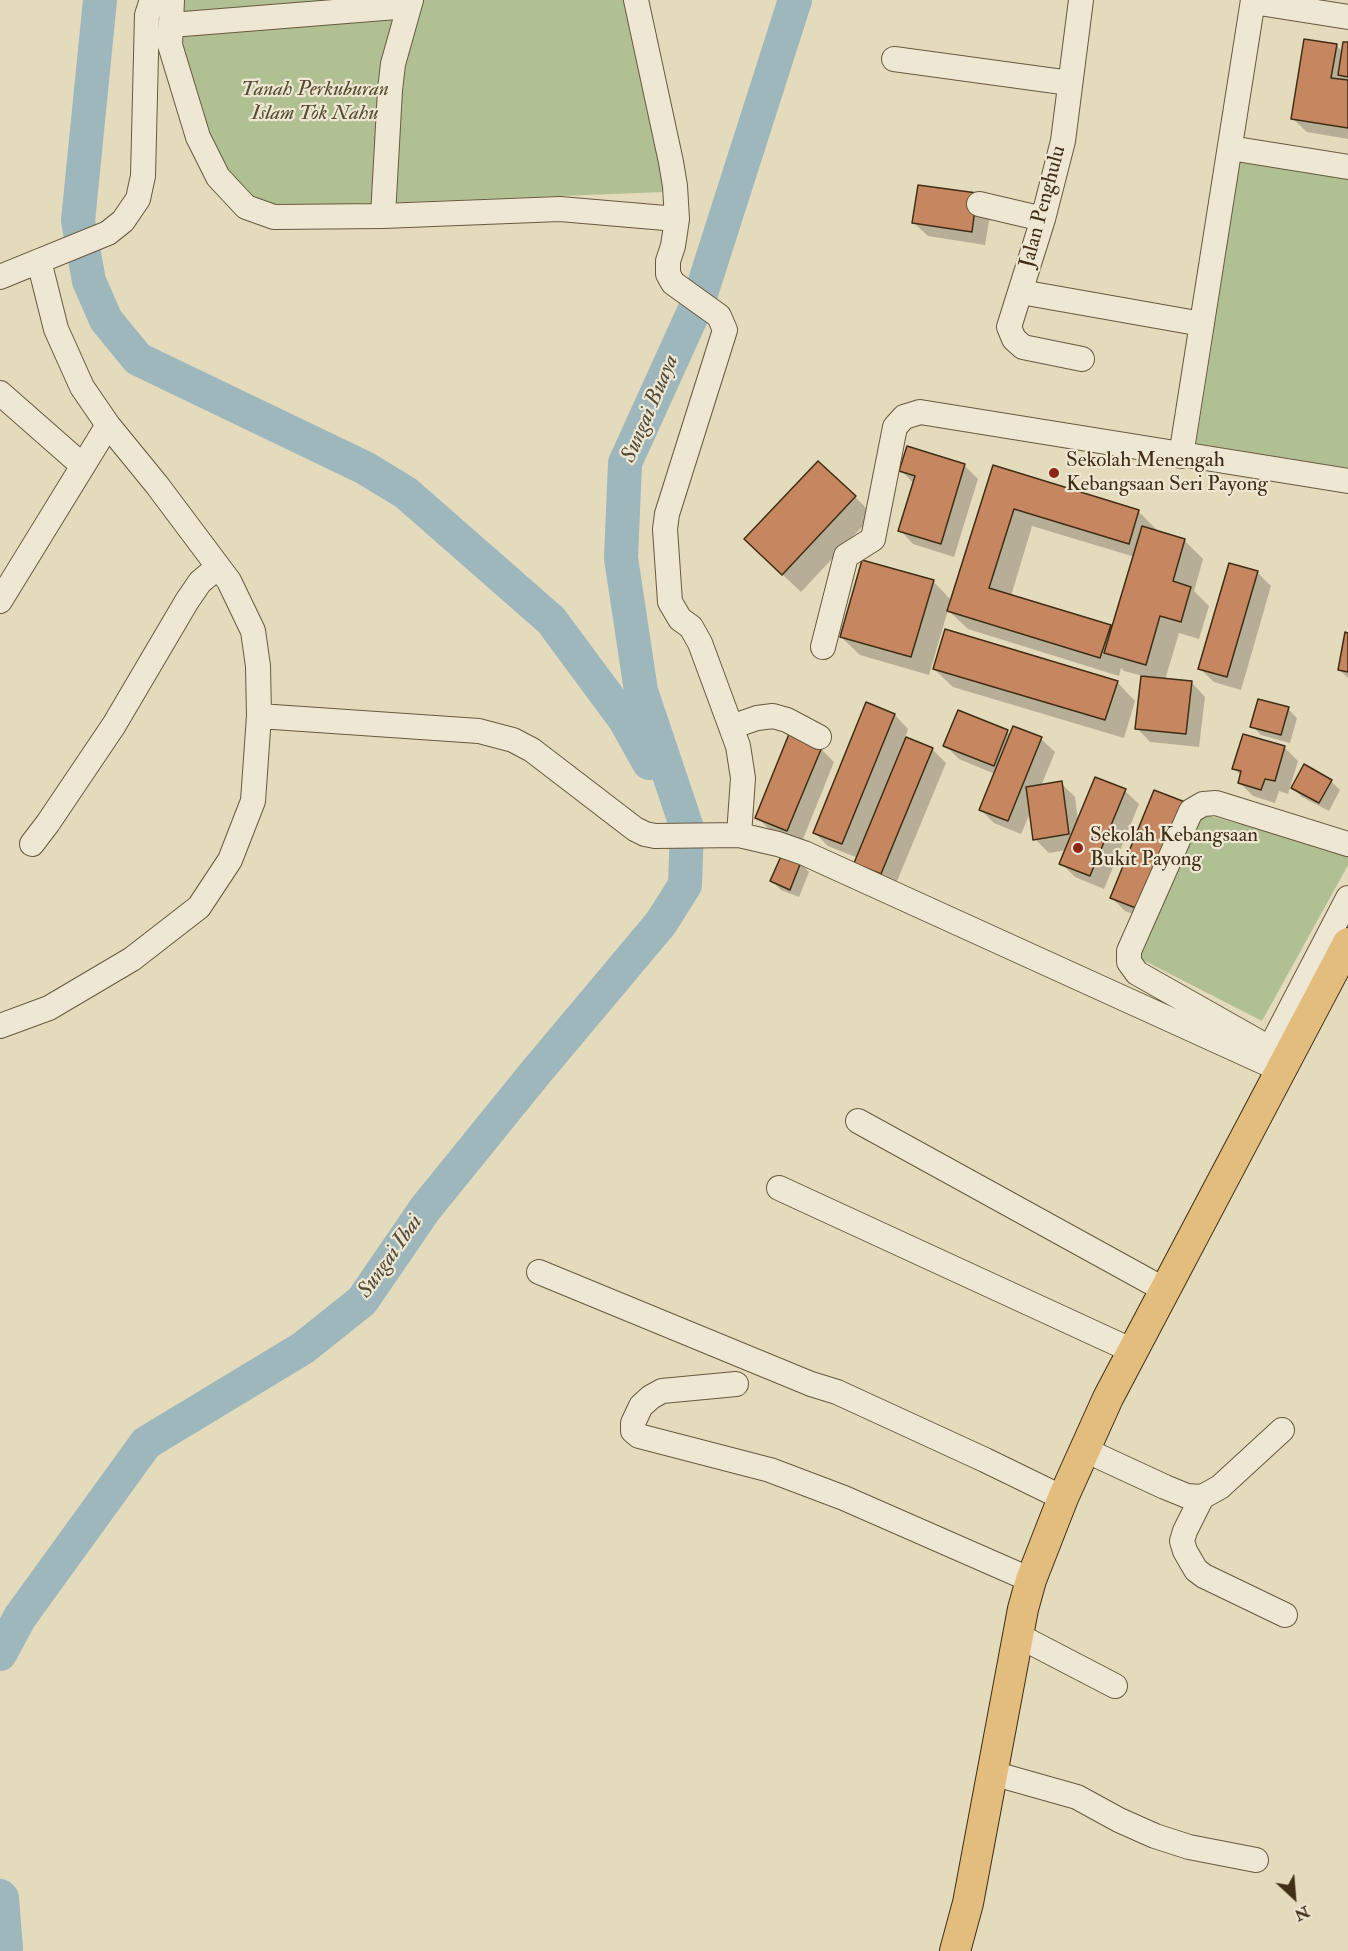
<!DOCTYPE html>
<style>
body{margin:0}
#map{position:relative;width:1348px;height:1951px;overflow:hidden;background:#e4dabc;font-family:"IM FELL Double Pica",serif}
canvas{display:block}
.north{position:absolute;left:1264px;top:1867px;width:60px;height:60px;-webkit-text-stroke:4px #ede7d3;paint-order:stroke;rotate:154deg;font-size:16px;font-weight:700;line-height:24px;text-align:center;color:#3f2e15}
.north::after{content:'';display:block;margin:auto;width:21px;height:27px;background:#3f2e15;clip-path:polygon(50% 0,100% 100%,50% 72%,0 100%)}
</style>
<div id="map">
<canvas width="1348" height="1951"></canvas>
<div class="north">N</div>
</div>
<script>
const c = document.querySelector('canvas').getContext('2d');
c.lineJoin = 'round';
function fill(path, color) { c.fillStyle = color; c.fill(path, 'evenodd'); }
const poly = rows => new Path2D(rows.map(r => 'M' + r).join(''));
function trace(path, color, width, dash) { c.strokeStyle = color; c.lineWidth = width; c.lineCap = dash ? 'butt' : 'round'; c.setLineDash(dash || []); c.stroke(path); }
function drawText(font, color, halo, rows, align = 'center') {
  c.font = font + ' "IM FELL Double Pica",serif'; c.lineWidth = 4.5; c.setLineDash([]); c.textBaseline = 'middle'; c.strokeStyle = halo; c.fillStyle = color; for (const [text, x, y, turn = 0] of rows) {
    c.save(); c.translate(x, y); c.rotate((+turn || 0) * Math.PI / 180); c.textAlign = isNaN(turn) ? turn : align; if (halo) c.strokeText(text, 0, 0); c.fillText(text, 0, 0); c.restore();
  }
}
fill(poly([
 [182,0,628,0,664,192,276,207,250,197,229,171,210,134,180,44],
 [1240,162,1348,179,1348,468,1196,445],
 [1203,814,1348,854,1348,865,1262,1021,1139,958]
]), '#b1c093');
fill(poly([
 [1348,44,1348,139,1307,132,1293,119,1336,45,1343,52],
 [991,209,985,245,928,236,914,223],
 [908,448,965,466,978,479,954,557,913,544,900,530,914,484,901,470],
 [994,467,1138,511,1157,530,1156,532,1185,541,1203,559,1194,591,1209,606,1199,639,1179,633,1165,680,1192,683,1205,697,1199,747,1150,742,1137,728,1143,676,1124,671,1121,668,1119,676,968,629,948,610,929,675,860,655,841,637,933,581,952,601],
 [1032,526,1135,557,1113,629,1110,626,1011,596],
 [855,497,873,515,801,592,765,558],
 [1257,572,1271,586,1241,690,1214,682,1200,669],
 [1348,634,1348,678,1339,670],
 [934,669,1117,682,1135,701,1124,738,953,687],
 [1288,709,1297,718,1290,743,1261,735,1252,726],
 [959,712,1007,732,1011,735,1041,739,1055,752,1041,786,1061,783,1075,797,1078,821,1096,779,1125,791,1139,804,1104,889,1075,877,1061,863,1067,850,1049,853,1035,839,1031,811,1021,834,994,823,980,809,995,774,959,759,945,745],
 [895,715,908,729,905,738,932,749,946,763,895,886,870,876,856,862,858,858,828,846,814,832],
 [1284,747,1298,761,1288,794,1279,791,1275,803,1253,796,1239,782,1241,776,1234,768],
 [821,749,834,762,801,844,771,831,757,817],
 [1331,781,1340,790,1329,811,1302,797,1293,788],
 [1198,817,1155,923,1125,911,1111,897],
 [800,863,809,872,799,897,781,890,772,881]
]), '#0003');
trace(poly([
 [100,0,78,221,89,281,106,320,138,359,365,468,406,493,551,620,625,720,649,763],
 [0,1654,20,1617,146,1443,303,1348,362,1301,425,1209,536,1072,661,923,685,885,687,828,641,691,621,558,625,463,699,300,795,0],
 [0,1896,2,1898,6,1948,0,1950]
]), '#9db7bd', 34);
const building = poly([
 [1304,39,1337,44,1331,78,1348,80,1348,128,1291,119,1304,39],
 [1343,42,1348,42,1348,77,1338,75,1343,42],
 [918,185,977,193,972,232,912,223,918,185],
 [907,446,965,464,941,544,898,531,915,476,899,471,907,446],
 [818,461,856,496,782,575,744,539,818,461],
 [993,465,1139,510,1129,544,1014,509,989,588,1111,625,1100,658,947,611,993,465],
 [1142,526,1185,539,1173,581,1191,587,1181,622,1160,616,1146,665,1104,653,1142,526],
 [862,560,934,580,911,657,840,637,862,560],
 [1229,563,1258,571,1227,677,1198,669,1229,563],
 [945,629,1118,681,1105,720,933,669,945,629],
 [1345,632,1348,633,1348,672,1338,670,1345,632],
 [1141,676,1192,681,1186,734,1135,729,1141,676],
 [1258,699,1289,707,1281,735,1250,727,1258,699],
 [866,702,895,714,842,844,813,833,866,702],
 [958,710,1008,730,994,766,943,746,958,710],
 [1013,726,1042,737,1008,821,979,810,1013,726],
 [789,734,822,747,787,831,755,818,789,734],
 [1243,734,1285,746,1275,781,1265,779,1261,790,1238,783,1241,771,1232,769,1243,734],
 [906,737,933,748,881,874,854,863,906,737],
 [1304,764,1332,780,1319,803,1291,788,1304,764],
 [1095,777,1126,789,1090,876,1059,864,1095,777],
 [1062,781,1069,834,1033,840,1026,787,1062,781],
 [1154,790,1185,802,1141,910,1110,898,1154,790],
 [782,854,801,862,790,890,770,881,782,854]
]);
fill(building, '#c68660');
trace(building, '#3f2e15', 1.5);
const minor = poly([
 [172,0,170,45,198,137,218,177,246,207,274,217,383,216,560,209,677,219],
 [636,0,671,162,675,186,677,219,673,246,668,261,668,274,673,283,719,316,725,330,667,514,665,529,670,602,680,619,691,627,700,643,738,746,743,778,739,835],
 [1081,0,1063,141,1043,219,1009,327,1014,339,1023,347,1082,359],
 [1253,2,1348,17],
 [171,25,409,6],
 [894,59,1070,83],
 [1230,148,1348,167],
 [979,204,1043,219],
 [383,216,390,90,393,64,411,0],
 [0,277,108,233,123,221,138,199,143,176,147,15,152,0],
 [1021,292,1202,324],
 [0,393,83,466],
 [1181,456,1253,0],
 [0,601,108,425],
 [823,647,846,556,873,539,895,427,904,417,920,412,1348,481],
 [259,716,479,731,513,740,532,750,635,829,645,834,655,836,739,835,778,844,804,853,1281,1070],
 [731,727,757,718,773,716,787,720,819,737],
 [32,844,48,823,114,725,187,601,200,582,218,567],
 [0,1026,49,1008,132,959,199,907,230,860,253,801,259,716,258,666,253,631,229,581,157,485,108,425,82,387,56,329,39,261],
 [1270,1048,1348,898],
 [1287,1058,1137,973,1129,962,1129,951,1191,811,1203,804,1216,803,1348,844],
 [858,1121,1165,1290],
 [779,1188,1133,1351],
 [539,1272,811,1384,837,1392,985,1460,1063,1498],
 [736,1384,662,1391,651,1397,641,1406,633,1423,633,1431,639,1436,770,1470,844,1498,1031,1580],
 [1085,1450,1165,1487,1187,1496,1202,1497,1220,1487,1282,1430],
 [1202,1497,1185,1531,1182,1541,1185,1551,1196,1570,1204,1576,1285,1615],
 [1017,1635,1115,1686],
 [992,1773,1077,1797,1119,1820,1155,1836,1189,1847,1256,1860]
]);
const major = poly([
 [955,1951,968,1903,1023,1609,1031,1580,1063,1498,1108,1398,1348,943]
]);
trace(minor, '#68593f', 26);
trace(major, '#3f2e15', 32);
trace(minor, '#ede7d3', 24);
trace(major, '#e2bd7e', 30);
for (const [x, y, r, color] of [
 [1054,473,6,"#8f2418"],
 [1078,848,6,"#8f2418"]
]) { const dot = new Path2D(); dot.arc(x, y, r, 0, 2 * Math.PI); c.fillStyle = color; c.fill(dot); trace(dot, '#ede7d3', 2); }
drawText('italic 21px', '#564b2e', '#ede7d3', [
 ["Tanah Perkuburan",315,90],
 ["Islam Tok Nahu",315,114]
]);
drawText('21px', '#3f2e15', '#ede7d3', [
 ["Jalan Penghulu",1044,207,-75]
]);
drawText('21px', '#3f2e15', '#ede7d3', [
 ["Sekolah Menengah",1066,461],
 ["Kebangsaan Seri Payong",1066,485],
 ["Sekolah Kebangsaan",1090,836],
 ["Bukit Payong",1090,860]
], 'left');
drawText('italic 22px', '#524937', '#ede7d3', [
 ["Sungai Buaya",651,409,-67],
 ["Sungai Ibai",391,1257,-55]
]);
</script>
